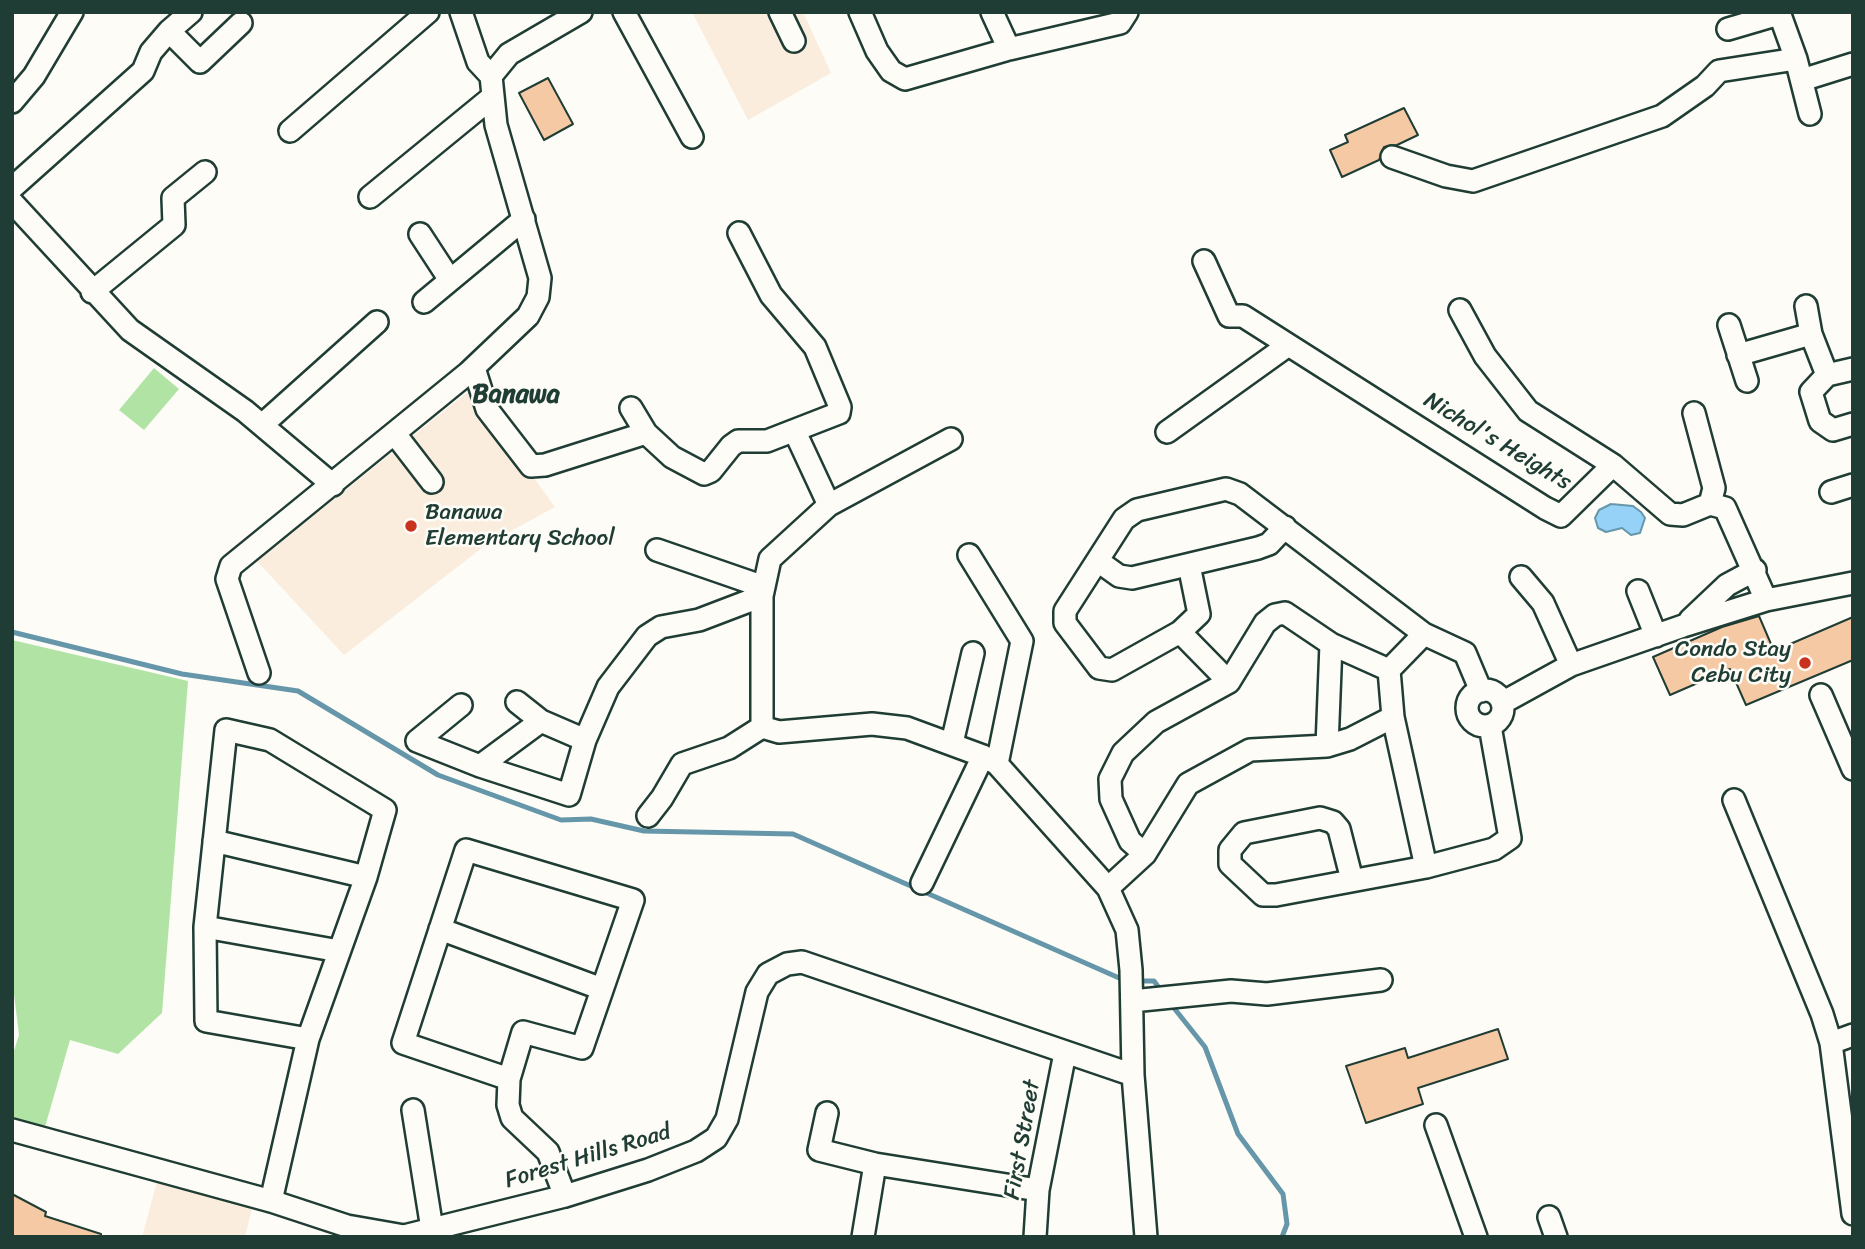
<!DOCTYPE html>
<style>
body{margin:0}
#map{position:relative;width:1865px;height:1249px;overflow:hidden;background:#fdfcf7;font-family:Sriracha,sans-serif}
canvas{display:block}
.frame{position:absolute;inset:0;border:14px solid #1f3d34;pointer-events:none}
</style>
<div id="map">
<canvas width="1865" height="1249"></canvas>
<div class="frame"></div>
</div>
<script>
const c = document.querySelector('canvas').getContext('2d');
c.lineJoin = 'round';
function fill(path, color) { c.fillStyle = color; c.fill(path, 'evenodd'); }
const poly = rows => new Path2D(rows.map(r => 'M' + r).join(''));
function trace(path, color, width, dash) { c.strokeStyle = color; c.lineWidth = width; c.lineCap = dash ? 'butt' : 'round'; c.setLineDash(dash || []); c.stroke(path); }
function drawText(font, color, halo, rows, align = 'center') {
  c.font = font + ' Sriracha,sans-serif'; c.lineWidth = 5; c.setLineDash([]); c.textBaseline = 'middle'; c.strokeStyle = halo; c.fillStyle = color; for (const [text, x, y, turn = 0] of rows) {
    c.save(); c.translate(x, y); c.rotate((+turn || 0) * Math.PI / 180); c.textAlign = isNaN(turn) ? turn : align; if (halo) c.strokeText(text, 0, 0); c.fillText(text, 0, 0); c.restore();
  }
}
fill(poly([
 [692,12,803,12,831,73,748,120],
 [470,390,555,507,487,544,344,655,255,559,276,546],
 [158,1178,253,1204,245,1237,142,1237]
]), '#fbedde');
fill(poly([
 [154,368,179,389,144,430,119,410],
 [12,640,188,681,162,1013,118,1054,70,1040,45,1127,12,1119,12,1057,19,1035,12,978]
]), '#b0e3a4');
const water = poly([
 [1611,504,1633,506,1641,512,1645,518,1640,533,1631,535,1622,528,1606,532,1598,528,1595,518,1599,510,1611,504]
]);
fill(water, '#96d2f7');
trace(water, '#6696a9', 2);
trace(poly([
 [12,632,182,674,298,691,438,775,561,820,591,819,644,831,793,834,1126,981],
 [1135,981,1154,981,1162,992],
 [1170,1003,1205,1047,1238,1134,1283,1194,1287,1224,1282,1237]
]), '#6696a9', 5);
const building = poly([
 [548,78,573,124,544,140,519,93,548,78],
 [1404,108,1418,135,1397,145,1384,147,1379,160,1342,177,1330,150,1348,142,1345,135,1404,108],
 [1759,616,1774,651,1853,617,1853,660,1746,705,1730,669,1670,695,1653,657,1722,627,1759,616],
 [1498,1029,1508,1059,1418,1088,1423,1104,1366,1123,1346,1066,1405,1048,1408,1058,1498,1029],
 [12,1194,46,1212,45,1216,101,1234,101,1237,12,1237,12,1194]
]);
fill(building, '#f6c9a5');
trace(building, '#1f3d34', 2);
const minor = poly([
 [191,12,169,31,200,62,241,23],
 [461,12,478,62,491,76],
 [624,12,692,137],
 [780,12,794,41],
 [860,12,877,51,891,71,905,79,1009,49,1120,23,1127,12],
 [992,12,1009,49],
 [1779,12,1796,59,1810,114],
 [1728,29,1779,14],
 [491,76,509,54,581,12],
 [1802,80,1853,64],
 [12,102,34,76,72,12],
 [290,131,428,12],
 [1392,157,1446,176,1473,181,1662,116,1705,86,1719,71,1796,59],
 [12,188,143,71,151,52,169,31],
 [370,197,491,98],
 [12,202,130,330,245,411,333,485],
 [420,234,450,280],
 [1204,261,1229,316,1243,316,1545,508,1561,516,1613,465],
 [92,292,174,225,173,198,205,172],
 [424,302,524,219],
 [1806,306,1811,334,1827,375],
 [1460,310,1485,356,1528,411,1613,465,1670,514,1683,515,1710,504,1725,508,1766,600],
 [1729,325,1747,381],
 [1738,355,1811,334],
 [474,368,487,409,531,466,545,465,646,433],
 [1853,369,1827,375,1811,392,1820,421,1833,430,1853,424],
 [631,408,646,433,672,457,704,474,711,471,731,446,738,441,767,441,839,413,840,407,815,347,771,295,739,233],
 [1694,413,1714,488,1710,504],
 [262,425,377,322],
 [795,432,829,505],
 [1167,432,1287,346],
 [395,434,432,482],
 [951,439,829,505,770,559,762,596,762,727,779,732,872,724,907,728,983,756,997,764,1108,888,1127,930,1131,970,1133,1075,1146,1237],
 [1831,492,1853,485],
 [657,550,764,587],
 [969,555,1022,641,997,764],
 [1098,561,1119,576,1132,578,1258,548,1269,544,1285,527],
 [1189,565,1199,614,1180,632,1112,670,1099,668,1065,623,1065,611,1124,519,1137,510,1226,489,1240,494,1424,634,1465,653,1481,691],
 [1521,577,1543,603,1571,665],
 [1638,591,1656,636],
 [1690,620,1727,585,1755,570],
 [1180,632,1229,682],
 [1424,634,1389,670,1393,717,1426,867],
 [259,673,227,579,231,566,468,373,528,316,538,297,540,278,496,125,491,76],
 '1467 708a18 18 0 1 1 36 0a18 18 0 1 1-36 0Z',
 [1821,695,1853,769],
 [517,702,541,721,585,740],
 [1502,703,1571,665,1683,626,1766,600,1853,583],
 [461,705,417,741,480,766,569,795,585,740,608,687,647,636,661,627,699,620,762,596],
 [952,743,973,653],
 [1327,746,1331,644],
 [480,766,541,721],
 [1734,800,1822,1014,1831,1043,1853,1214],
 [648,816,662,798,682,764,729,748,762,727],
 [214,841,366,877],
 [1145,854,1130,841,1111,799,1110,779,1123,753,1156,722,1229,682,1265,623,1275,615,1285,613,1331,644,1389,670],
 [1352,880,1339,829,1333,822,1320,818,1244,833,1230,850,1230,864,1263,895,1276,895,1426,867,1494,849,1510,838,1490,726],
 [922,883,983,756],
 [1108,888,1145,854,1188,784,1250,750,1327,746,1350,739,1393,717],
 [205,927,339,951],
 [440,929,602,989],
 [1132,1001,1231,991,1267,994,1381,980],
 [1831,1043,1853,1035],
 [509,1079,403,1043,466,850,633,900,582,1048,523,1032,509,1079,508,1105,512,1118,548,1152,565,1196],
 [413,1110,432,1229],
 [827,1113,819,1150,875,1164,1038,1190],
 [1436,1125,1476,1237],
 [12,1130,271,1201,347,1226,404,1236,565,1196,648,1170,696,1151,716,1138,727,1119,757,992,768,974,787,964,802,962,1133,1075],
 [271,1201,308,1039,366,877,385,810,270,740,226,730,205,927,206,1021,308,1039],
 [1549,1217,1556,1237],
 [863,1237,875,1164],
 [1035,1237,1038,1190,1065,1053]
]);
trace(minor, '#1f3d34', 26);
trace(minor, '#fdfcf7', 21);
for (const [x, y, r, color] of [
 [411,526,7,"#c8321e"],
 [1805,663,7,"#c8321e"]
]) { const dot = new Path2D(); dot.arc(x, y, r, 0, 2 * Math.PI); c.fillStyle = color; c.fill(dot); trace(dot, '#fdfcf7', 2.5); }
drawText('23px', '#1f3d34', '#fdfcf7', [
 ["Nichol's Heights",1497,442,31],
 ["First Street",1023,1140,-80],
 ["Forest Hills Road",588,1157,-17]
]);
drawText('23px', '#1f3d34', '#fdfcf7', [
 ["Banawa",425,513],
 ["Elementary School",425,539],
 ["Condo Stay",1791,650,"right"],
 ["Cebu City",1791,676,"right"]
], 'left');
drawText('bold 26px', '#1f3d34', '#fdfcf7', [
 ["Banawa",516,395]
]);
</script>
